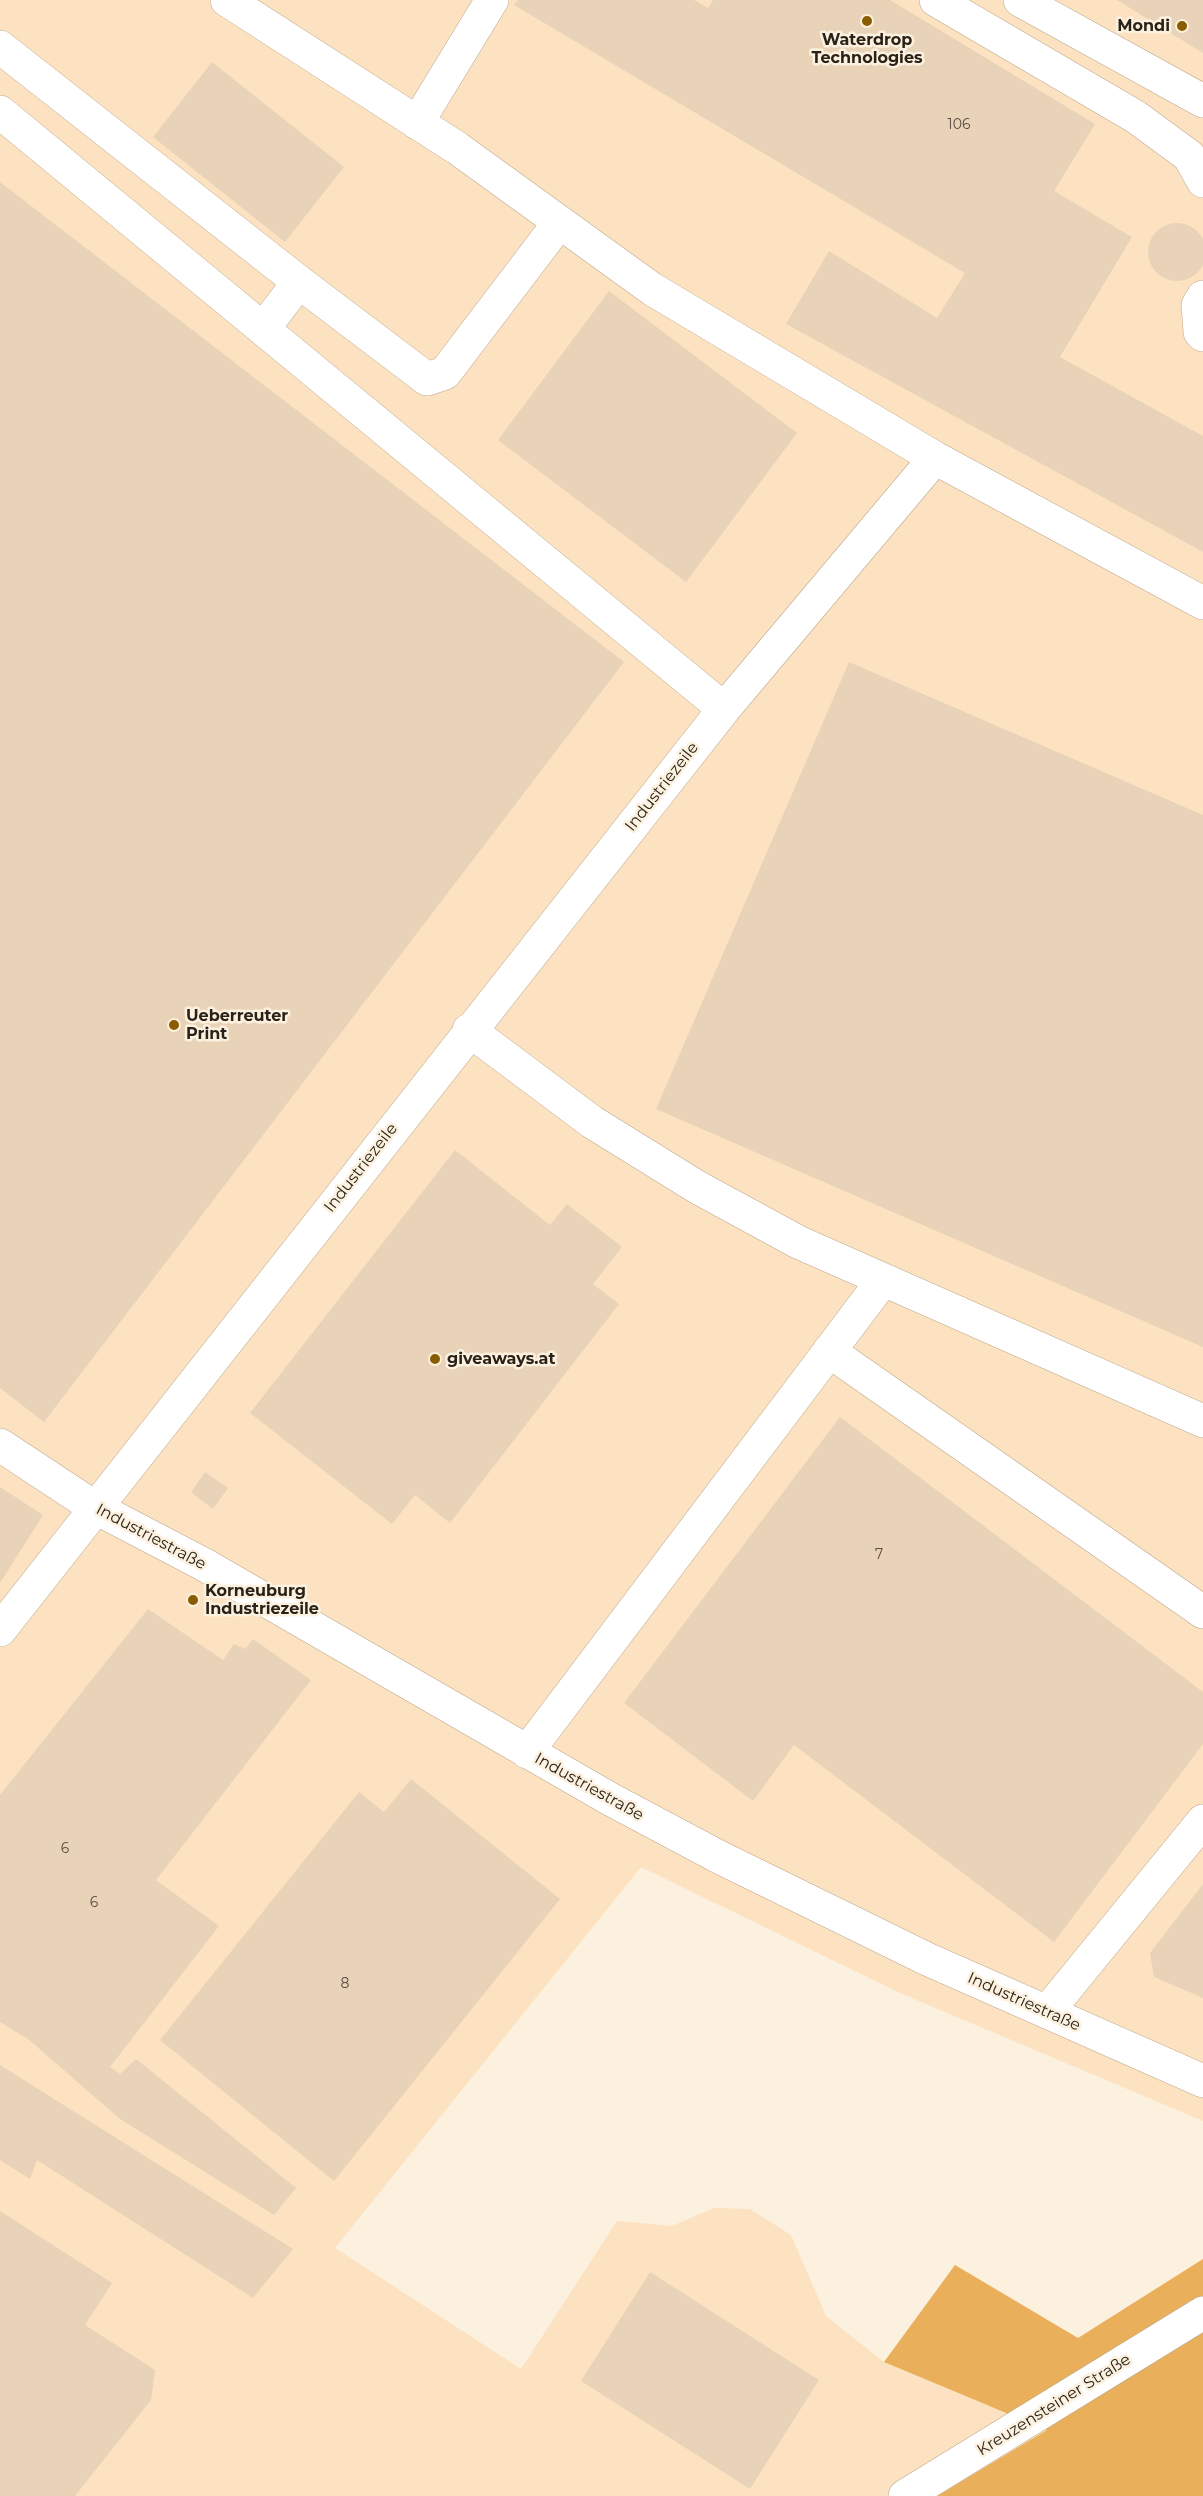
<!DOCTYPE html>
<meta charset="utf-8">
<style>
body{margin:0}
canvas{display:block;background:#fcf0df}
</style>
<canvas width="1203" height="2496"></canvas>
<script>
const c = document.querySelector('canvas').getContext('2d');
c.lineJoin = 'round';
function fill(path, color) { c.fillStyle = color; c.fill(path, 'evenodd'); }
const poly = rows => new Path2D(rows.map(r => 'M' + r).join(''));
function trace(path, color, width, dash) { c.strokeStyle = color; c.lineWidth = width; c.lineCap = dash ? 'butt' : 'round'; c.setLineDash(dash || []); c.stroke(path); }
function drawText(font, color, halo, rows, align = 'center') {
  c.font = font + ' Montserrat,sans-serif'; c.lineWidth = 5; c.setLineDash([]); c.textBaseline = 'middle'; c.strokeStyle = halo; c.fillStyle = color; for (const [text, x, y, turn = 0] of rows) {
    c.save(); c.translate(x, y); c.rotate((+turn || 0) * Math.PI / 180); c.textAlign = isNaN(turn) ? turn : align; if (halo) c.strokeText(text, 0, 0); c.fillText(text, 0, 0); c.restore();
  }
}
fill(poly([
 [0,0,1203,0,1203,2121,900,1993,641,1867,335,2248,521,2369,617,2221,672,2226,714,2208,750,2209,791,2235,826,2316,884,2362,1048,2430,937,2496,0,2496]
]), '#fce2c0');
fill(poly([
 [1203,2259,1203,2496,937,2496,1047,2430,884,2362,955,2265,1078,2338]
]), '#e9af5a');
fill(poly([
 [518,0,694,0,708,8,713,0,890,0,1095,124,1054,191,1132,237,1060,357,1203,436,1203,552,786,324,829,251,937,318,965,273,514,5],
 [1117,0,1203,0,1203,53],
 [212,62,344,167,285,242,153,137],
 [0,182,624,662,44,1422,0,1388],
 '1148 252a29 29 0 1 1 58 0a29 29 0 1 1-58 0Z',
 [609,291,797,433,686,582,498,440],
 [849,662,1203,815,1203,1347,656,1109],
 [455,1150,550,1225,567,1204,622,1247,593,1284,619,1304,450,1523,415,1495,392,1524,250,1413],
 [840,1417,1203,1692,1203,1744,1054,1942,794,1745,753,1801,624,1703],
 [205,1472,228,1488,213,1509,191,1492],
 [0,1487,43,1515,0,1583],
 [148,1609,223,1660,234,1644,245,1649,253,1639,311,1680,156,1880,219,1926,110,2067,120,2074,136,2059,296,2188,274,2215,120,2119,28,2039,0,2022,0,1795],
 [411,1779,560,1899,334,2181,160,2040,359,1792,384,1812],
 [1203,1884,1203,1998,1154,1977,1150,1953],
 [0,2065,293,2249,253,2298,37,2160,30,2179,0,2160],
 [0,2211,112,2283,85,2325,155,2370,151,2400,75,2496,0,2496],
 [650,2272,819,2380,750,2489,581,2381]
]), '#e8d3b8');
const minor = poly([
 [227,0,457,148,652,289,935,458],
 [936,0,1136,117,1189,156,1203,181],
 [1020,0,1203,101],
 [0,47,299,282,427,379,445,373,559,223],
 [0,112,724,709],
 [417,123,492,0],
 [1203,297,1198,305,1200,332,1203,335],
 [263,329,299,282],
 [469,1030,592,1122,697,1187,798,1242,1203,1421],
 [829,1351,1203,1612],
 [0,1445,94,1507,203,1564,610,1799,719,1857,927,1959,1203,2081],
 [0,1630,724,709,935,458,1203,603],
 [527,1752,883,1280],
 [1047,2012,1203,1821],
 [905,2496,1203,2313]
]);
trace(minor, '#bca88e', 34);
trace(minor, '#fff', 33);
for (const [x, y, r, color] of [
 [867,21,6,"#8a5c00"],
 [1182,26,6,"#8a5c00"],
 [174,1025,6,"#8a5c00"],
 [435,1359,6,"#8a5c00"],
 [193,1600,6,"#8a5c00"]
]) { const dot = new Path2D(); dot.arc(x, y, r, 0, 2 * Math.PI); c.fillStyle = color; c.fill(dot); trace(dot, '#fcf0df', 2); }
drawText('14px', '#5a4e40', null, [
 ["106",959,125],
 ["7",879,1555],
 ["6",65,1849],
 ["6",94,1903],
 ["8",345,1984]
]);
drawText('bold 16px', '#2a2218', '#fcf0df', [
 ["Mondi",1170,26,"right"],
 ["Waterdrop",867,40,"center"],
 ["Technologies",867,58,"center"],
 ["Ueberreuter",186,1016],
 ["Print",186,1034],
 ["giveaways.at",447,1359],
 ["Korneuburg",205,1591],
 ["Industriezeile",205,1609]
], 'left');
drawText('16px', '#2a2218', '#fcf0df', [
 ["Industriezeile",662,787,-52],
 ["Industriezeile",361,1168,-52],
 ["Industriestraße",151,1537,28],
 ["Industriestraße",589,1787,29],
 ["Industriestraße",1024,2002,24],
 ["Kreuzensteiner Straße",1054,2405,-32]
]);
</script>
